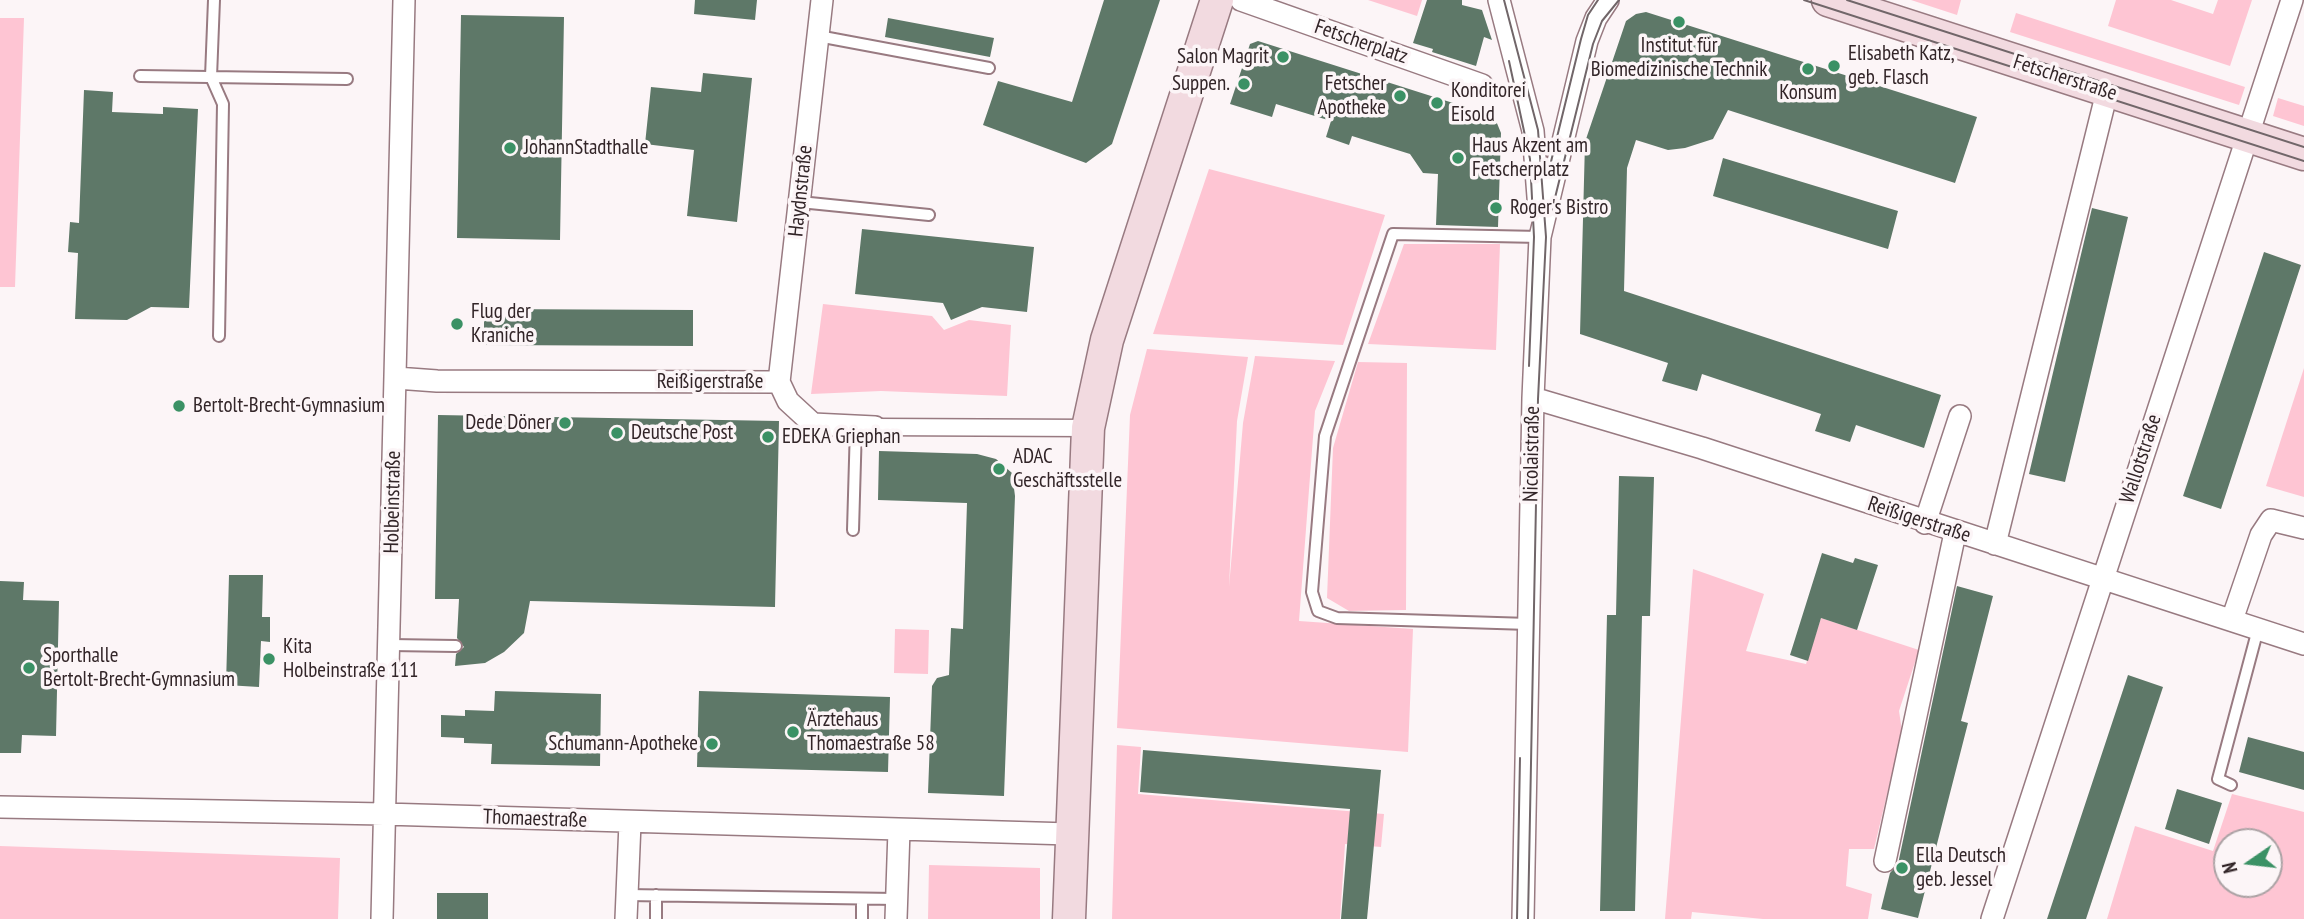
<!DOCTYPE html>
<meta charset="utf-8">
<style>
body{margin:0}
#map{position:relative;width:2304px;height:919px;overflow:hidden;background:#fcf5f7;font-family:"PT Sans Narrow",sans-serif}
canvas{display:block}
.north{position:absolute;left:2213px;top:828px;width:70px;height:70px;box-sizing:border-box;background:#fcf5f7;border:2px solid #aba2a4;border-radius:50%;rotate:256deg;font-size:19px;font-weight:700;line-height:28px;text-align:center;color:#322528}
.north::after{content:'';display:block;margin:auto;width:24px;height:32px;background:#3b9165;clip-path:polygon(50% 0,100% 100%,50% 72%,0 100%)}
</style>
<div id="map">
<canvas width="2304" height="919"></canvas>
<div class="north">N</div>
</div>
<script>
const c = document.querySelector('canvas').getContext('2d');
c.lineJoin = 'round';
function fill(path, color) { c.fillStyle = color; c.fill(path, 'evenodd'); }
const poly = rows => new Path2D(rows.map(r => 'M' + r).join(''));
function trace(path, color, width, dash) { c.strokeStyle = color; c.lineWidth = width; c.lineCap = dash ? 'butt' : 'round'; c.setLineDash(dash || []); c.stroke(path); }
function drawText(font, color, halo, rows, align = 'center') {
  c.font = font + ' "PT Sans Narrow",sans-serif'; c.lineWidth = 7; c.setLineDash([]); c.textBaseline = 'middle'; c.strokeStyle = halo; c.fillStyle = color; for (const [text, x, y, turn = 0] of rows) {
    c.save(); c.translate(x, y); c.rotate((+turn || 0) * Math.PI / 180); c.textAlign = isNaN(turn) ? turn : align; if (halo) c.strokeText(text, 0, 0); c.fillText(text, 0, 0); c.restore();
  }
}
fill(poly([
 [1368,0,1422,0,1417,16],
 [1911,0,1961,0,1957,15],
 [2116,0,2171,0,2213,14,2218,0,2252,0,2230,66,2108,26],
 [2016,13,2245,87,2239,105,2010,32],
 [0,18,24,18,15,287,0,287],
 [2278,98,2304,106,2304,126,2273,116],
 [1209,169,1385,215,1343,345,1153,334],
 [1404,244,1500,244,1496,350,1368,344],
 [823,304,932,316,944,330,969,320,1011,325,1007,396,881,391,811,394],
 [1147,349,1248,357,1237,421,1229,587,1243,423,1255,356,1335,361,1315,411,1299,621,1413,629,1408,752,1117,728,1130,415],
 [1358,362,1407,363,1406,610,1349,611,1327,598,1333,448],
 [2304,368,2304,497,2266,486],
 [1693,569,1764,594,1746,651,1806,664,1821,618,1919,650,1899,711,1902,731,1874,849,1849,849,1846,886,1872,894,1868,919,1763,919,1692,912,1691,919,1665,919],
 [895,629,929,630,928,674,894,673],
 [1117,745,1141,747,1138,794,1384,814,1381,847,1345,844,1340,919,1112,919],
 [2232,794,2304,812,2304,919,2107,919,2135,826,2213,851],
 [2269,842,2269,884,2227,884,2227,842],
 [0,846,340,858,338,919,0,919],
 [929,865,1040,868,1040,919,928,919]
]), '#fec5d3');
fill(poly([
 [695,0,757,0,755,20,694,14],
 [1104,0,1160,0,1112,144,1086,163,983,125,998,81,1072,102],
 [1427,0,1462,0,1462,5,1482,10,1492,40,1484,37,1476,66,1432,52,1433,49,1413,43],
 [1646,12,1977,117,1955,183,1728,110,1713,139,1685,148,1668,150,1636,140,1627,168,1624,291,1941,395,1924,448,1856,425,1850,442,1815,431,1821,414,1702,374,1697,391,1662,381,1668,363,1580,334,1585,142,1626,21,1636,14],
 [461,15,564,17,560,240,457,238],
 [888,18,994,38,990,57,885,37],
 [1258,41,1494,116,1501,133,1498,227,1436,225,1438,174,1423,173,1410,154,1352,136,1349,145,1326,137,1331,121,1276,104,1272,117,1230,104,1250,44],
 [703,73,752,78,737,222,687,216,694,150,645,144,651,87,701,92],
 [84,90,113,92,112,112,163,114,163,107,198,109,189,308,151,307,127,320,75,319,78,253,68,252,70,222,79,223],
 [1723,158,1898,211,1888,249,1713,196],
 [2092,208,2128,217,2065,482,2029,474],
 [862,229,1034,247,1027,312,982,307,951,320,943,303,855,294],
 [2264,252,2301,265,2221,509,2183,496],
 [484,309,693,310,693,346,484,345],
 [438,415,779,421,775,607,530,601,524,633,504,652,485,663,455,666,456,654,464,647,457,638,459,599,435,599],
 [879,451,977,454,996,459,1012,473,1015,496,1004,796,928,793,932,686,937,678,949,675,951,628,963,629,967,503,878,500],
 [1619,476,1654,477,1650,616,1642,616,1635,911,1600,911,1607,615,1616,615],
 [1822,553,1853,563,1855,558,1878,565,1857,630,1821,618,1808,661,1790,655],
 [229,575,263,575,262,617,270,617,270,642,261,641,259,687,226,685],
 [0,581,24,582,23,600,59,601,56,736,22,735,21,753,0,753],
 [1957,586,1993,596,1961,721,1968,723,1918,918,1881,909,1890,873,1898,864],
 [2128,675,2163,687,2086,919,2047,919],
 [495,691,601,694,600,766,491,764,492,744,464,743,464,738,441,737,441,715,465,716,465,710,494,711],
 [699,691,890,697,888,772,697,767],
 [2248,737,2304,752,2304,790,2239,772],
 [1143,750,1381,770,1367,919,1341,919,1350,809,1140,792],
 [2177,789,2222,803,2209,844,2165,829],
 [437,893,488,893,488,919,437,919]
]), '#5e7868');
const service = poly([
 [214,0,211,77,223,104,219,336],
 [818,36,989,68],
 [140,76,347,79],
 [800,202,929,215],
 [853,530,856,426],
 [1529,624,1337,618,1318,611,1312,592,1325,436,1393,234,1540,237],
 [391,645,456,646],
 [2231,785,2218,779,2258,629],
 [627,895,896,899],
 [656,919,656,895],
 [862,919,862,899]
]);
const pedestrian = poly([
 [875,427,1088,428]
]);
const minor = poly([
 [1241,0,1482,85],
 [1499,0,1533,131,1539,210],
 [396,378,437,381,779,382],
 [779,382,822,0],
 [779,382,788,401,813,424,875,427],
 [1533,398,1702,448,2304,644],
 [1925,523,1960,416],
 [1995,544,2107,92],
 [2232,620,2261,535,2271,520,2304,528],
 [0,807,384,814,1070,834],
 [1885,861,1955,533],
 [382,919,404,0],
 [626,919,630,823],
 [896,919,899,830],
 [1523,919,1533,398,1540,237,1587,41,1596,18,1608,0],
 [1992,919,2292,0]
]);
const secondary = poly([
 [1828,0,2304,154],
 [1069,919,1088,428,1107,340,1217,0]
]);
trace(service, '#987a81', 14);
trace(pedestrian, '#987a81', 19);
trace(minor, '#987a81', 24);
trace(secondary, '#987a81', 35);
trace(service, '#fff', 10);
trace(pedestrian, '#fff', 16);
trace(minor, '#fff', 21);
trace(secondary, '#f2dae0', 32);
trace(poly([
 [1504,0,1538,130,1546,237,1538,399,1528,919],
 [1804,0,2304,161],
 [1847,0,2304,147],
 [1509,61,1530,159,1534,237,1529,366],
 [1548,174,1581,39,1588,15,1598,0],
 [1551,214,1593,44,1602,21,1619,0],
 [1517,919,1520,758]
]), '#716669', 2);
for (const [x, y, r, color] of [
 [1679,22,7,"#3b9165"],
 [1283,57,7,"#3b9165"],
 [1834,66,7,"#3b9165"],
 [1808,69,7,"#3b9165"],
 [1244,84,7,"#3b9165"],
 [1400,96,7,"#3b9165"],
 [1437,103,7,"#3b9165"],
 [510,148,7,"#3b9165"],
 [1458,158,7,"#3b9165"],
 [1496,208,7,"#3b9165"],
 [457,324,7,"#3b9165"],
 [179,406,7,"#3b9165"],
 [565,423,7,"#3b9165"],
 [617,433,7,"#3b9165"],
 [768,437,7,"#3b9165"],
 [999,469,7,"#3b9165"],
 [269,659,7,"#3b9165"],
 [29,668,7,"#3b9165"],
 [793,732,7,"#3b9165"],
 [712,744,7,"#3b9165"],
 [1902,868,7,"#3b9165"]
]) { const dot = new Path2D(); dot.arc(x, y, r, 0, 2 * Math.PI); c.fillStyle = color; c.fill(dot); trace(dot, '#fcf5f7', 2.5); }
drawText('21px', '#322528', '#fcf5f7', [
 ["Fetscherplatz",1361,42,19],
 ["Fetscherstraße",2065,78,18],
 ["Haydnstraße",801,191,-84],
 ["Reißigerstraße",710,382],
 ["Nicolaistraße",1532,454,-89],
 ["Wallotstraße",2141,459,-72],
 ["Holbeinstraße",393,502,-89],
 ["Reißigerstraße",1919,520,18],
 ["Thomaestraße",535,819,2]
]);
drawText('21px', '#322528', '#fcf5f7', [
 ["Institut für",1679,46,"center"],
 ["Biomedizinische Technik",1679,70,"center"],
 ["Elisabeth Katz,",1848,54],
 ["geb. Flasch",1848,78],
 ["Salon Magrit",1269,57,"right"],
 ["Suppen.",1230,84,"right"],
 ["Fetscher",1386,84,"right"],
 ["Apotheke",1386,108,"right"],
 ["Konditorei",1451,91],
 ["Eisold",1451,115],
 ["Konsum",1808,93,"center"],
 ["Haus Akzent am",1472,146],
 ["Fetscherplatz",1472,170],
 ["JohannStadthalle",524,148],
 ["Roger's Bistro",1510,208],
 ["Flug der",471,312],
 ["Kraniche",471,336],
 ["Bertolt-Brecht-Gymnasium",193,406],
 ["Dede Döner",551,423,"right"],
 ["Deutsche Post",631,433],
 ["EDEKA Griephan",782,437],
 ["ADAC",1013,457],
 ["Geschäftsstelle",1013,481],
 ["Kita",283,647],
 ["Holbeinstraße 111",283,671],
 ["Sporthalle",43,656],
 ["Bertolt-Brecht-Gymnasium",43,680],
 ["Ärztehaus",807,720],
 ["Thomaestraße 58",807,744],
 ["Schumann-Apotheke",698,744,"right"],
 ["Ella Deutsch",1916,856],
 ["geb. Jessel",1916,880]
], 'left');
</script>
